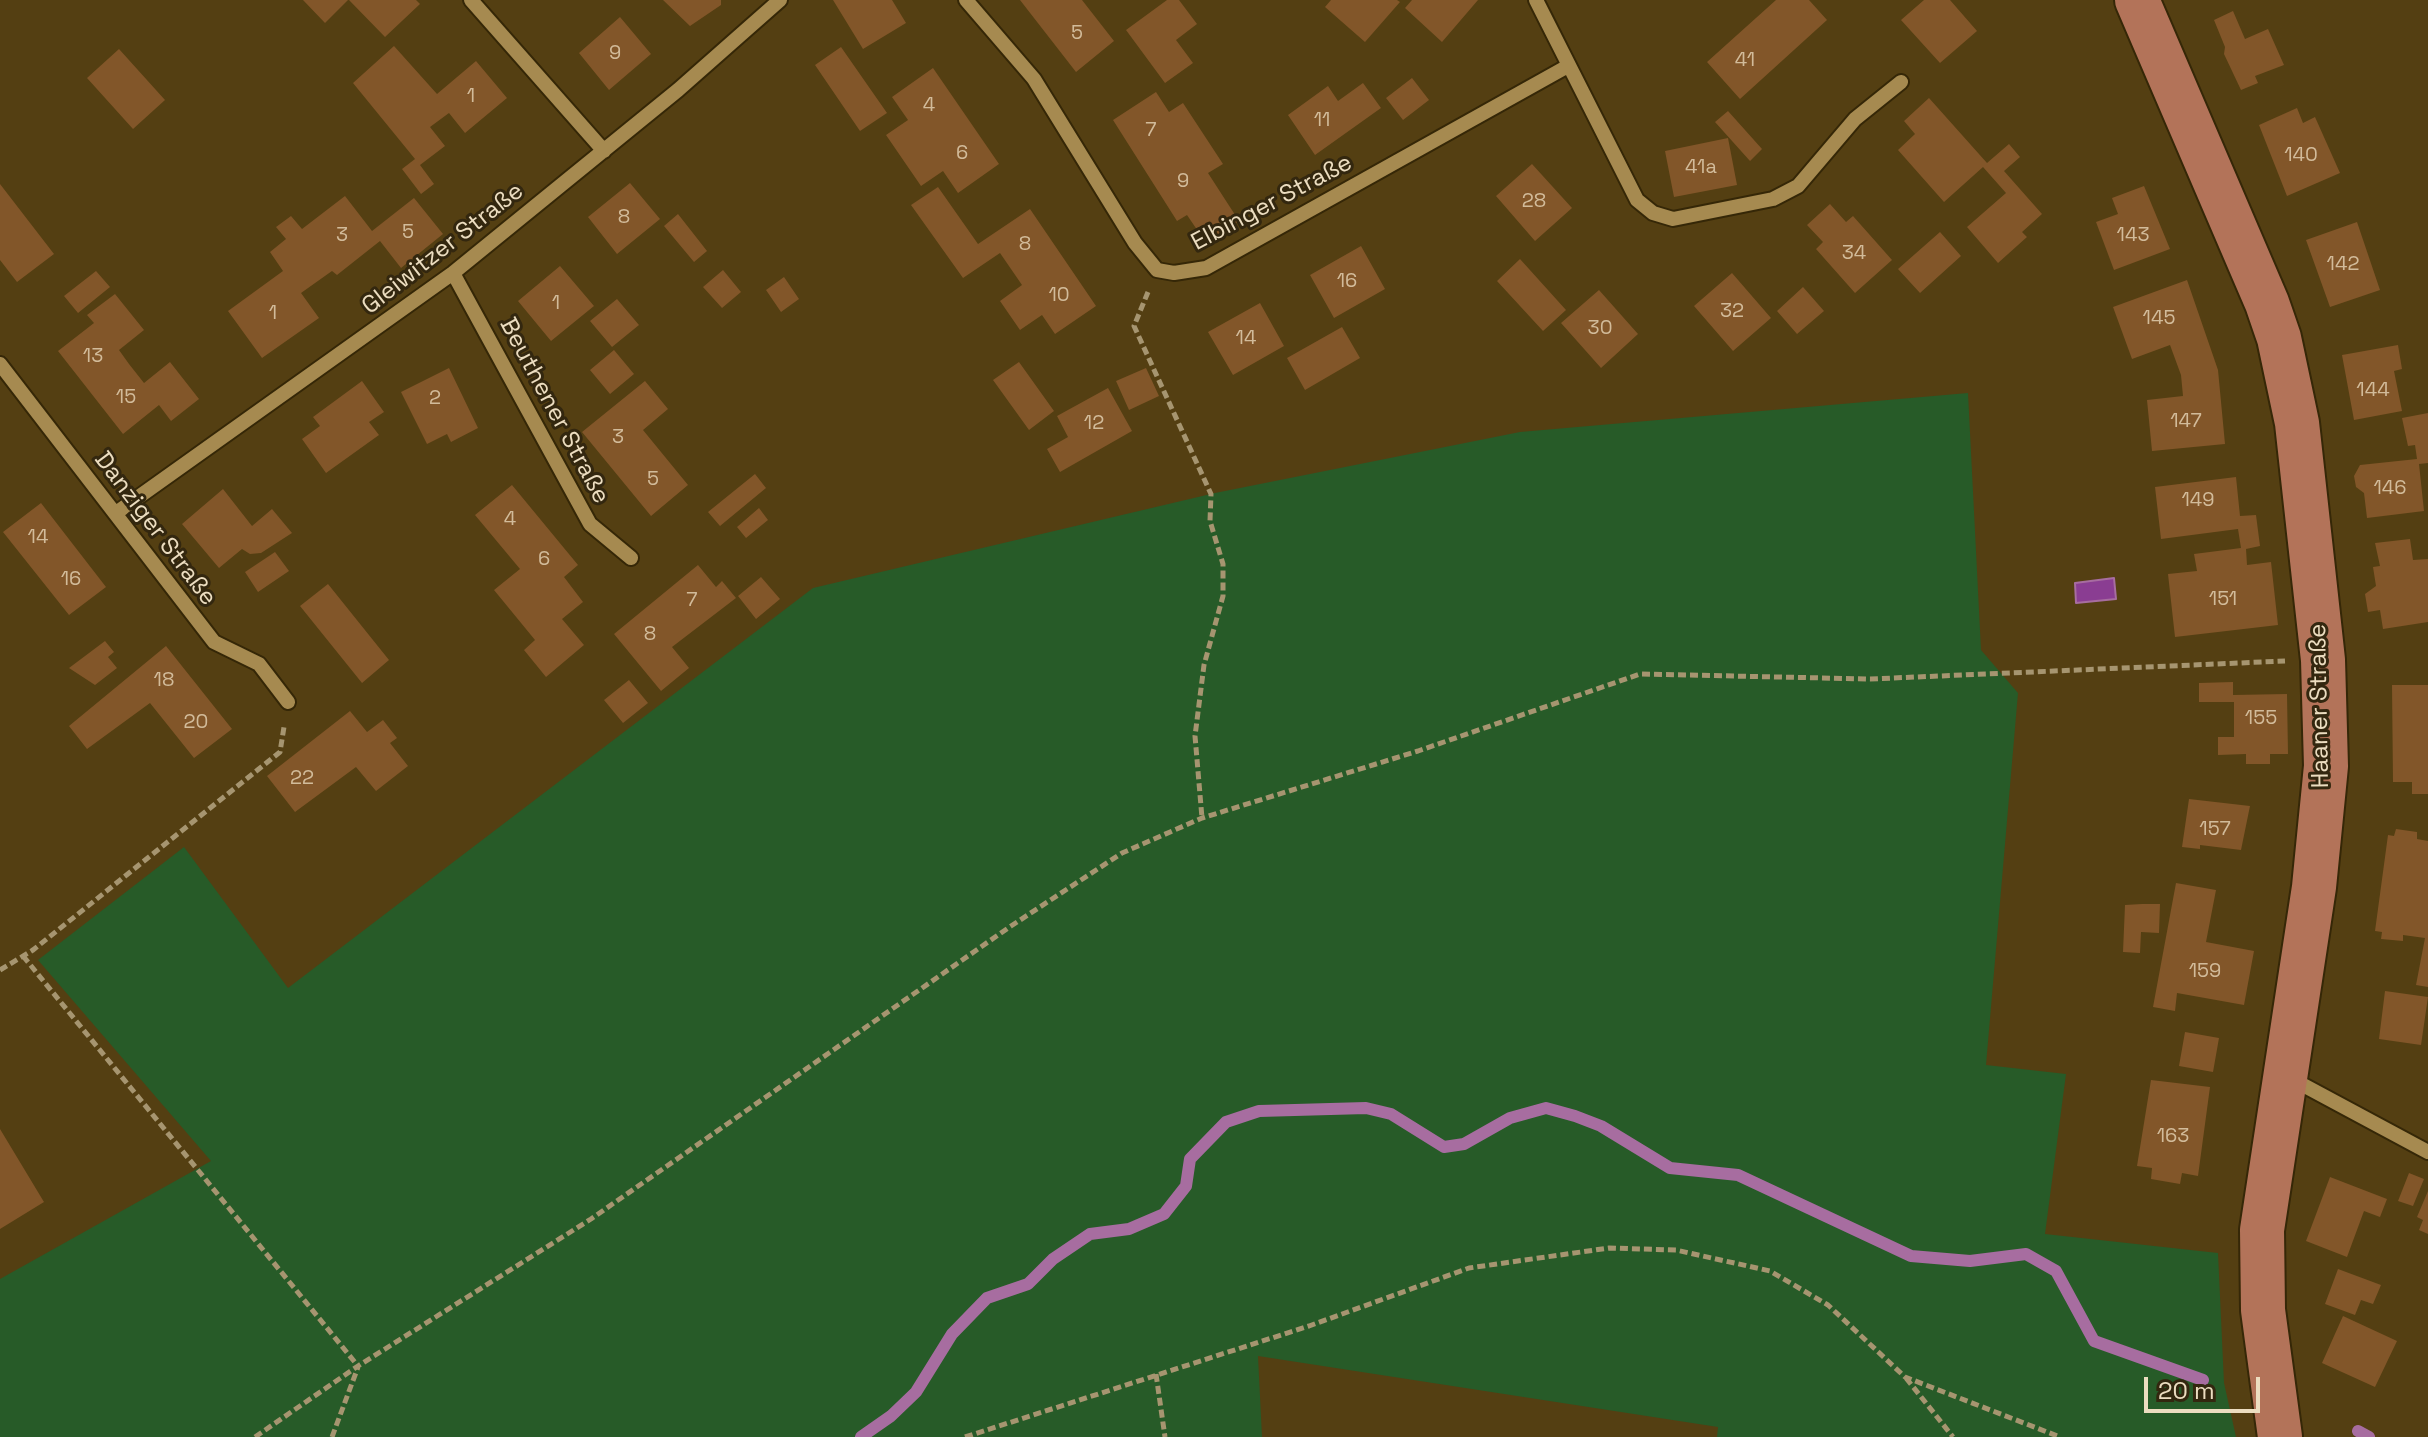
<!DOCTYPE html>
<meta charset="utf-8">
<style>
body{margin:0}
#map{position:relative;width:2428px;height:1437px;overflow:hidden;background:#543f12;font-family:"Space Grotesk",sans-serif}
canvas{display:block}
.scale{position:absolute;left:2144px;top:1377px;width:116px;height:36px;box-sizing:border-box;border:4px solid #ecddc0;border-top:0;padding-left:10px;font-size:24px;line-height:28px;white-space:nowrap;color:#ecddc0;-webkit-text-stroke:6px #33270f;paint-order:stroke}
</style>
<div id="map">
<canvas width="2428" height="1437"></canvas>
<div class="scale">20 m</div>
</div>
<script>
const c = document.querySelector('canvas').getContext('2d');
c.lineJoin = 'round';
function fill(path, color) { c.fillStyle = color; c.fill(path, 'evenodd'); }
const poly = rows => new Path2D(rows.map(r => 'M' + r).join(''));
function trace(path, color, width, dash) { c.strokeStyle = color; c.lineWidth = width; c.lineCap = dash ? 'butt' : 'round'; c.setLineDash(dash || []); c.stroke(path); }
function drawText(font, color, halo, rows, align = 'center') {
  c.font = font + ' "Space Grotesk",sans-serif'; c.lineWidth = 6; c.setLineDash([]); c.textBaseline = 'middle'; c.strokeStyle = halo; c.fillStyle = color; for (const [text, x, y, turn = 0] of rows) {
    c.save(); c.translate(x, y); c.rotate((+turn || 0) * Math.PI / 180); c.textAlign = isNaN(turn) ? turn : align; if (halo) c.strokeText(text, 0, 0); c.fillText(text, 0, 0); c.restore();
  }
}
fill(poly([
 [1968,393,1981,650,2018,693,1986,1065,2066,1074,2045,1234,2218,1253,2224,1383,2236,1437,1717,1437,1718,1427,1258,1356,1262,1437,0,1437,0,1279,211,1161,38,960,184,847,288,988,813,588,1215,493,1520,432]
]), '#275b28');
const water = poly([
 [2114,578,2116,599,2076,603,2075,583,2114,578]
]);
fill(water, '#8a3d92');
trace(water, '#a76da0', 2);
trace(poly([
 [2358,1431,2369,1437],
 [861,1437,891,1416,916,1392,952,1334,987,1298,1028,1284,1053,1259,1090,1234,1129,1229,1164,1214,1186,1186,1190,1159,1226,1122,1259,1111,1366,1108,1391,1114,1444,1147,1464,1144,1510,1118,1546,1108,1575,1116,1601,1126,1670,1168,1738,1175,1911,1256,1970,1261,2026,1254,2056,1271,2094,1341,2203,1380]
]), '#a76da0', 12);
fill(poly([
 [303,0,348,0,325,23],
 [349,0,416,0,420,4,385,37],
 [663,0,721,0,721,5,690,26],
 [833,0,892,0,906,23,863,49],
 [1020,0,1082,0,1114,41,1076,72],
 [1167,0,1179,0,1197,24,1176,40,1193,63,1165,83,1126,30],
 [1331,0,1397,0,1400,2,1365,42,1325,7],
 [1412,0,1478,0,1442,42,1405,8],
 [1776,0,1809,0,1827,20,1740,99,1707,62],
 [1924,0,1950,0,1977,31,1940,63,1901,20],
 [2233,11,2245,39,2268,29,2284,65,2255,76,2258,83,2241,90,2224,54,2225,47,2214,20],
 [620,17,651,54,609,90,579,53],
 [394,46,437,94,476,61,507,98,465,133,449,113,430,127,445,146,420,165,434,184,421,194,402,169,415,159,353,83],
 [841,47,887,113,860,131,815,65],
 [119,49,165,100,133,129,87,78],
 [933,68,999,164,958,193,943,171,921,186,886,135,908,120,892,97],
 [1412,78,1429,100,1403,120,1386,98],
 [1363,83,1381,108,1315,155,1288,115,1328,86,1338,101],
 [1156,92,1169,112,1183,103,1223,164,1208,173,1239,221,1206,243,1187,215,1177,221,1113,120],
 [1929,98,1987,163,2009,144,2020,157,2004,171,2042,214,2022,232,2027,237,1998,263,1967,227,2006,193,1983,167,1944,202,1898,150,1915,134,1904,121],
 [2297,108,2303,123,2315,117,2340,173,2287,196,2259,125],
 [1728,111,1762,149,1750,161,1715,122],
 [1728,138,1737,185,1674,197,1665,151],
 [1532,164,1572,208,1535,241,1496,196],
 [630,183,660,219,617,254,588,217],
 [0,184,54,254,17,282,0,260],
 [2144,186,2170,249,2114,270,2096,222,2118,214,2112,198],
 [938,187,978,244,1030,209,1096,306,1055,334,1042,315,1020,330,1000,301,1022,285,1000,253,963,278,911,205],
 [345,196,372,231,414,198,443,234,401,268,380,241,337,275,332,271,301,293,319,318,262,358,228,311,283,271,270,252,286,239,276,227,291,216,302,229],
 [1830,204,1846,222,1853,216,1892,260,1855,293,1816,249,1823,242,1807,225],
 [678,214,707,251,694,262,664,226],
 [2357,222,2380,290,2330,307,2306,240],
 [1940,232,1961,256,1920,293,1898,269],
 [1361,246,1385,289,1334,318,1310,275],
 [1520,259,1566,310,1543,331,1497,281],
 [560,266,594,306,551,341,518,301],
 [723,270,741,292,722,308,703,287],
 [96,271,110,287,78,313,64,296],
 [1732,273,1771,318,1733,351,1694,306],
 [784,277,799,299,781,312,766,290],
 [2187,280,2218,370,2225,444,2152,451,2147,400,2183,396,2181,375,2170,345,2132,359,2113,307],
 [1803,287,1824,311,1797,334,1777,311],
 [1599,290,1638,334,1601,368,1561,323],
 [115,294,144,330,119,350,129,364,144,383,170,362,199,399,171,421,159,405,123,434,58,351,94,323,87,315],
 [617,299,639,325,612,347,590,321],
 [1260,303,1284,346,1233,375,1208,332],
 [1342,327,1360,358,1305,390,1287,358],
 [2398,345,2402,369,2394,371,2402,411,2354,420,2342,355],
 [614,350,634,374,610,394,590,370],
 [1019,362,1054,411,1029,430,993,380],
 [449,368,478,428,451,442,447,434,427,444,401,392],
 [1146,368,1159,396,1129,410,1116,381],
 [362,381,384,412,369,422,379,435,326,473,302,439,320,426,313,417],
 [645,381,668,409,643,430,688,485,651,516,582,432],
 [1108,388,1132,431,1060,472,1047,449,1068,437,1057,416],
 [2428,413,2428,463,2419,464,2424,511,2367,518,2364,493,2356,487,2354,476,2360,465,2417,459,2415,445,2408,446,2402,418],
 [755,474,766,488,720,526,708,512],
 [2236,477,2240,516,2256,515,2260,546,2246,549,2247,565,2271,562,2278,625,2175,637,2168,574,2197,571,2194,554,2241,548,2238,529,2161,539,2155,487],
 [512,485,578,565,564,577,583,602,562,619,584,645,546,677,524,650,535,640,494,590,520,569,475,515],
 [223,489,252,526,272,509,292,533,261,553,250,554,242,549,219,568,182,524],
 [41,503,106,587,69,615,3,532],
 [759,508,768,520,746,538,737,527],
 [2410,539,2413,560,2428,559,2428,622,2383,629,2380,610,2368,612,2365,594,2376,586,2373,567,2380,566,2375,543],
 [275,552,289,571,258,592,245,572],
 [698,565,716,587,722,581,736,598,672,647,689,668,661,691,614,634],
 [761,577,780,599,756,619,738,596],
 [328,584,389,660,362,683,300,606],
 [105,641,114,652,108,657,117,668,95,685,69,668],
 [166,646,232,729,194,758,150,703,87,749,69,726],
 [629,680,648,703,623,723,604,700],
 [2233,682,2233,695,2287,694,2288,754,2270,754,2270,764,2246,764,2246,754,2218,755,2218,737,2234,737,2234,702,2199,702,2199,683],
 [2392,685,2428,685,2428,794,2412,794,2412,782,2393,782],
 [350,711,367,732,383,720,397,738,390,743,408,766,376,791,356,767,295,812,267,776],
 [2189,799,2250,806,2241,850,2200,845,2200,849,2182,847],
 [2396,829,2417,832,2417,839,2428,841,2428,987,2416,985,2425,938,2403,935,2403,941,2381,939,2382,932,2375,931,2388,835,2394,836],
 [2176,883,2216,890,2206,942,2254,951,2244,1005,2177,993,2175,1011,2153,1007],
 [2142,904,2160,904,2159,933,2141,932,2140,953,2123,952,2125,905],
 [2385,991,2428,997,2421,1045,2379,1039],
 [2185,1032,2219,1038,2213,1072,2179,1066],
 [2151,1080,2210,1087,2198,1176,2182,1173,2180,1184,2151,1179,2152,1168,2137,1166],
 [0,1129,44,1202,0,1229],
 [2409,1173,2424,1179,2413,1206,2398,1201],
 [2330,1177,2387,1199,2380,1217,2364,1211,2347,1257,2306,1241],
 [2428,1191,2428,1234,2419,1230,2423,1220,2417,1217],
 [2338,1269,2381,1285,2373,1304,2361,1300,2355,1315,2325,1304],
 [2343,1316,2397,1341,2375,1387,2322,1363]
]), '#825629');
const minor = poly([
 [471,0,604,151],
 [966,0,1034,79,1135,243,1157,270,1174,273,1206,268,1568,66],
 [1536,0,1637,200,1653,213,1673,219,1773,199,1798,186,1855,119,1901,82],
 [453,273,590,524,631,558],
 [0,364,214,642,259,664,288,702],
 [116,513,453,273,678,90,780,0],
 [2290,1078,2428,1152]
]);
const major = poly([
 [2137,0,2267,303,2279,338,2297,423,2323,660,2326,766,2314,887,2262,1230,2263,1310,2280,1437]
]);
trace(minor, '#352707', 18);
trace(major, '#352707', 48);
trace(poly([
 [1148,292,1134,326,1211,494,1210,521,1223,564,1223,596,1204,665,1195,736,1202,818],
 [23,956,358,1366],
 [0,970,33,950,280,752,284,727],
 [1156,1374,1165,1437],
 [1906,1378,1953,1437],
 [255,1437,358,1366,591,1219,1011,926,1122,853,1202,818,1418,751,1640,674,1870,679,2285,661],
 [332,1437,358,1367],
 [965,1437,1309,1326,1469,1268,1609,1248,1676,1250,1770,1271,1828,1305,1905,1377,2060,1437]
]), '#a69570', 5, [8, 4]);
trace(minor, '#a68a50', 14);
trace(major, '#b37359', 44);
drawText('20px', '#d2bb9a', null, [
 ["5",1077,34],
 ["9",615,54],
 ["41",1745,61],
 ["1",471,97],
 ["4",929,106],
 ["11",1322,121],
 ["7",1151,131],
 ["6",962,154],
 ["140",2301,156],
 ["41a",1701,168],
 ["9",1183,182],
 ["28",1534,202],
 ["8",624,218],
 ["5",408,233],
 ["3",342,236],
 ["143",2133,236],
 ["8",1025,245],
 ["34",1854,254],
 ["142",2343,265],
 ["16",1347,282],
 ["10",1059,296],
 ["1",556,304],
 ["32",1732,312],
 ["1",273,314],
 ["145",2159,319],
 ["30",1600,329],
 ["14",1246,339],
 ["13",93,357],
 ["144",2373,391],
 ["15",126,398],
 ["2",435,399],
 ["147",2186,422],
 ["12",1094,424],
 ["3",618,438],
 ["5",653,480],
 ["146",2390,489],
 ["149",2198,501],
 ["4",510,520],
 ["14",38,538],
 ["6",544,560],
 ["16",71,580],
 ["151",2223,600],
 ["7",692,601],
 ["8",650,635],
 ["18",164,681],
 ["155",2261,719],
 ["20",196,723],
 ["22",302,779],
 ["157",2215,830],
 ["159",2205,972],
 ["163",2173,1137]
]);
drawText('24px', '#ecddc0', '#33270f', [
 ["Elbinger Straße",1272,203,-28],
 ["Gleiwitzer Straße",443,249,-38],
 ["Beuthener Straße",554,411,62],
 ["Danziger Straße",155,529,53],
 ["Haaner Straße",2320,706,-91]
]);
</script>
